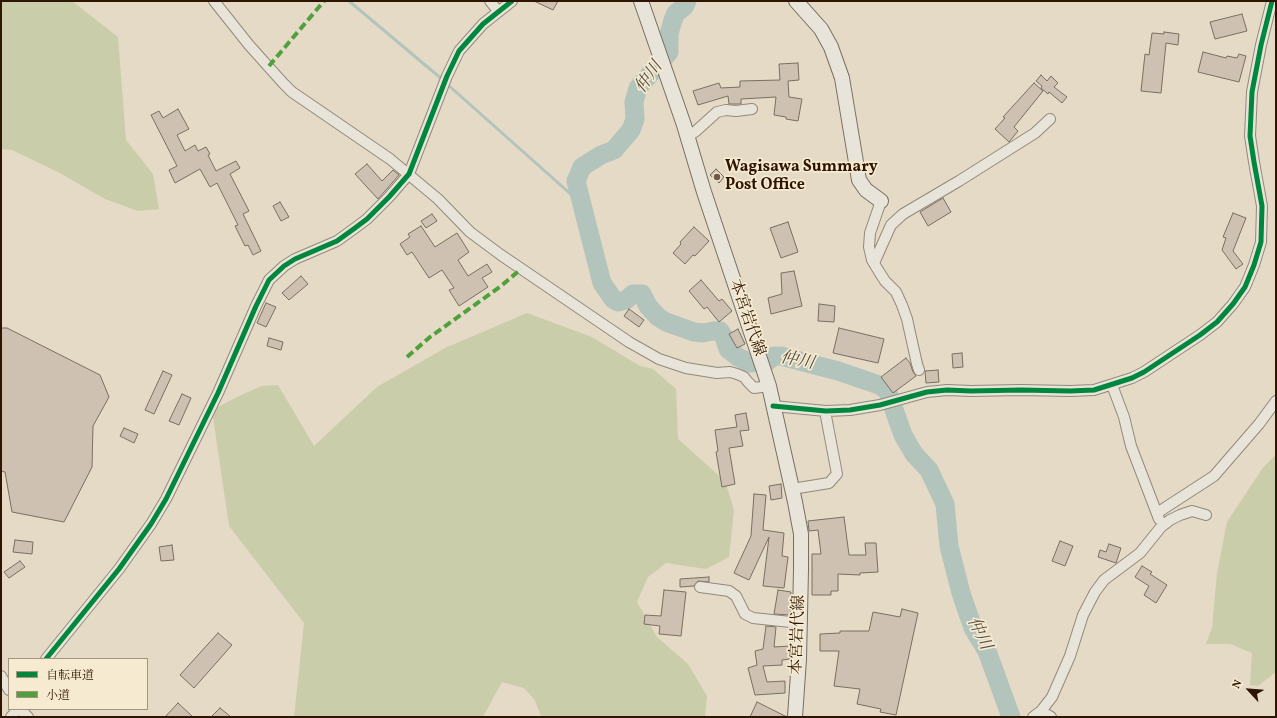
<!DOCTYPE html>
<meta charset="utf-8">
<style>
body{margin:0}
#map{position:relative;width:1277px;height:718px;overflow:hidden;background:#e4dac5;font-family:Vollkorn,"Noto Serif JP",serif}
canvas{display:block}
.frame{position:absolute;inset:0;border:2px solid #2e1502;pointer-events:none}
.legend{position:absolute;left:8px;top:658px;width:140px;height:52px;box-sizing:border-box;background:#f6ead1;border:1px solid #a6957e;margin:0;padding:5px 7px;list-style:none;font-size:12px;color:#2e1502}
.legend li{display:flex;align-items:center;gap:8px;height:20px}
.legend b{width:20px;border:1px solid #a6957e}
.north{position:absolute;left:1229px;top:670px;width:40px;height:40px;-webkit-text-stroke:3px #f6ead1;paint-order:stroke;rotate:296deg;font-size:11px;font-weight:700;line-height:16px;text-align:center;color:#2e1502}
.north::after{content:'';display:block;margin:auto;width:14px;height:18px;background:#2e1502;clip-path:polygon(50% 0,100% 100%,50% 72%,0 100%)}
</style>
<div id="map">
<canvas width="1277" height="718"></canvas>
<div class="frame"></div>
<ul class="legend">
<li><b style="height:5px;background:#00873e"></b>自転車道</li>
<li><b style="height:5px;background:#52a03d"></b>小道</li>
</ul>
<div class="north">N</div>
</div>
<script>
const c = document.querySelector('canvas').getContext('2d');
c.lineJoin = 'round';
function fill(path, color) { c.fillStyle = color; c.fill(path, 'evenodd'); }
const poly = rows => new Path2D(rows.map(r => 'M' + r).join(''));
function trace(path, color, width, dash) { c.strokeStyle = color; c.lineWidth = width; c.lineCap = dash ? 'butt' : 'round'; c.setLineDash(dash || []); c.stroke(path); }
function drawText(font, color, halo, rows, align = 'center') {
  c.font = font + ' Vollkorn,"Noto Serif JP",serif'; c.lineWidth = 3.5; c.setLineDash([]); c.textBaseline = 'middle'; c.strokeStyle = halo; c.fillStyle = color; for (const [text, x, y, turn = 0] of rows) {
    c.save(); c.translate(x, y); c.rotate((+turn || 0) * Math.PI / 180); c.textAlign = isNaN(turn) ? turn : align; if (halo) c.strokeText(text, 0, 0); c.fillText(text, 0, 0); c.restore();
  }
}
fill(poly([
 [1,1,72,1,118,37,126,140,153,174,159,209,138,211,105,199,58,172,12,150,1,149],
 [527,313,592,337,640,366,653,369,676,389,678,439,725,481,734,510,729,557,706,569,666,563,648,577,637,602,657,637,688,664,707,696,705,717,541,717,535,700,524,688,502,682,483,717,294,717,304,623,229,526,212,410,241,395,262,386,278,385,314,446,377,387,445,348],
 [1276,454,1276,672,1258,686,1250,685,1252,653,1230,644,1206,644,1212,628,1217,573,1227,522,1262,469]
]), '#cacdaa');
trace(poly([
 [349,1,443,80],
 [447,84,574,197,576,181]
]), '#b3c4bd', 3);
trace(poly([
 [687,1,684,7,676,13,673,20,669,34,669,52,638,88,634,102,635,119,631,130,614,150,601,155,582,167,576,181,602,283,613,299,618,302,626,300,633,294,642,294,648,306,658,317,666,322,694,332,703,333,713,331,720,331,724,337,728,349,738,357,750,363,768,361,774,356,781,356,838,371,879,385,887,390,903,435,914,454,929,470,945,504,949,546,961,593,973,628,987,651,1011,717]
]), '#b3c4bd', 19);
const building = poly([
 [534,1,558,1,553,10,534,1],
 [1242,14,1247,31,1215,39,1210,22,1242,14],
 [1164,32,1179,34,1178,45,1166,43,1161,93,1141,91,1145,54,1149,55,1152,33,1164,34,1164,32],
 [1203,52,1226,58,1227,56,1237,58,1239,54,1246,56,1239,82,1198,72,1203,52],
 [798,63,799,80,788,81,789,97,802,99,798,121,786,119,786,117,774,115,776,97,741,99,741,104,729,104,728,96,698,105,693,91,719,83,721,88,740,87,740,81,780,80,779,64,798,63],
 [1041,75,1047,81,1051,76,1058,83,1054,87,1067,97,1062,103,1049,92,1048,94,1041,88,1042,86,1036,81,1041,75],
 [1034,83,1043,91,1014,127,1018,131,1009,142,995,129,1005,118,1003,117,1034,83],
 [178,109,189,129,177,135,185,151,195,145,198,151,206,147,210,154,208,155,216,171,236,161,240,168,230,174,249,211,243,214,261,251,253,255,248,245,245,246,235,226,238,225,217,183,210,187,200,169,175,183,169,170,177,166,151,115,159,111,163,118,178,109],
 [367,164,382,181,393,170,399,175,378,199,355,174,367,164],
 [716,169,724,177,719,183,710,175,716,169],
 [943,198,951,212,928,226,920,212,943,198],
 [280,202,289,217,281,221,273,206,280,202],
 [1233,213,1246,218,1233,251,1243,264,1236,269,1222,250,1226,238,1223,237,1233,213],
 [432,214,437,221,426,228,421,221,432,214],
 [788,222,798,252,781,258,770,228,788,222],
 [421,226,435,247,457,233,469,252,458,260,468,276,487,264,492,272,482,278,488,287,459,306,449,290,454,288,442,270,429,278,412,252,407,255,400,244,410,237,408,234,421,226],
 [694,227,709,241,695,256,693,255,685,264,673,253,681,244,680,242,694,227],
 [794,271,802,306,771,314,768,298,782,294,781,273,794,271],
 [301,276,308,284,289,300,282,293,301,276],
 [701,280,719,301,722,299,732,311,719,322,707,307,704,309,689,291,701,280],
 [266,303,276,307,266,327,257,323,266,303],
 [819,304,835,306,834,322,818,321,819,304],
 [629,309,644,320,639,327,624,316,629,309],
 [1,328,7,328,100,375,109,397,93,426,92,467,64,522,12,512,5,472,1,471,1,328],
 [839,328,884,339,878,363,833,353,839,328],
 [738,329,745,344,737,348,729,334,738,329],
 [269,338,283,342,281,350,267,346,269,338],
 [962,353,963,367,953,368,952,354,962,353],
 [906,358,910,363,913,372,916,376,893,393,881,377,906,358],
 [938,370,939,382,926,383,925,371,938,370],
 [163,371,172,375,154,414,145,410,163,371],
 [182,394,191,398,179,425,169,421,182,394],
 [746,413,749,430,740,431,743,446,729,448,735,484,722,487,716,452,718,451,715,430,737,427,735,415,746,413],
 [124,428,138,434,134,443,120,436,124,428],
 [781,484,782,498,771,500,769,486,781,484],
 [754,494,766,495,763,530,784,533,782,556,788,557,784,588,763,586,769,537,749,580,734,573,751,536,754,494],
 [844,517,849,555,866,555,865,543,876,543,878,572,860,573,860,575,838,574,838,591,831,591,831,595,812,595,812,554,821,554,818,530,809,531,808,521,844,517],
 [15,540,33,542,32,554,13,552,15,540],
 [1060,541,1073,546,1065,566,1052,561,1060,541],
 [1109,544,1121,548,1116,563,1098,557,1100,550,1106,552,1109,544],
 [172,545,174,560,161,561,159,547,172,545],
 [20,561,25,567,9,578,4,572,20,561],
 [1142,566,1152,572,1150,574,1167,585,1156,603,1144,595,1149,586,1135,577,1142,566],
 [709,577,709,582,698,581,694,586,680,587,680,579,709,577],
 [664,590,686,592,681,636,659,634,660,626,644,624,645,615,661,616,664,590],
 [778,590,791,592,790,608,791,608,790,615,774,614,778,590],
 [902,609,918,613,896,715,880,712,881,709,857,704,860,689,834,686,839,651,820,651,820,634,840,633,840,631,869,631,873,612,900,617,902,609],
 [766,626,776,627,774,647,790,646,790,659,782,660,782,665,763,666,767,682,785,681,785,693,755,695,748,668,757,665,755,651,763,649,766,626],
 [218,633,232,645,194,688,180,675,218,633],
 [757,702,787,717,750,717,757,702],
 [178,703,193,717,165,717,178,703],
 [220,708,231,717,211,717,220,708]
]);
fill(building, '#cfc1b1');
trace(building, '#786f61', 1);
const street = poly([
 [214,1,249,45,283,83,292,92,390,159,438,199,470,232,501,255,629,342,659,359,686,368,717,373,730,372,737,374,744,377,748,382,754,388,769,386],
 [490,1,498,11],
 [687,137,696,131,717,112,726,110,736,111,752,109],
 [881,201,870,233,869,247,872,260,878,270,885,281,896,292,902,305,907,319,917,364,919,370],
 [874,263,891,225,903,214,959,181,1035,133,1050,119],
 [1112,385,1124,417,1131,446,1159,519],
 [773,406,826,411,850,410,880,405,927,392,947,390,971,391,1021,390,1070,391,1094,390,1132,378,1144,372,1200,335,1217,322,1233,304,1245,287,1254,265,1261,242,1262,206,1254,162,1250,136,1252,92,1261,45,1272,1],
 [792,489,829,483,837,474,825,411],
 [1157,513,1214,476,1259,424,1276,401],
 [700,587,729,591,736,596,745,614,753,618,800,623],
 [46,659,119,569,151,524,166,499,218,393,256,306,269,280,284,266,295,259,337,241,355,228,367,219,389,197,409,174,447,76,459,51,483,24,512,1],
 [1,676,9,690],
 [20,709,28,717],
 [1041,711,1051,717],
 [11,717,18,709],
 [1033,717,1041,711,1052,697,1070,656,1083,615,1095,592,1104,580,1140,553,1161,527,1170,520,1180,515,1192,511,1206,515]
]);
const secondary = poly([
 [641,1,684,125,704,192,769,386,795,502,801,534,801,570,799,659,795,717],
 [796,1,821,29,831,47,842,78,859,180,866,190,881,201]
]);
trace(street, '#93897b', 12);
trace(secondary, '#786f61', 16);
trace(street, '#e9e4d9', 10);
trace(secondary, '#e9e4d9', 14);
trace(poly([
 [269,66,324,1],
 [407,357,430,337,501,286,521,269]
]), '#52a03d', 4, [8, 4]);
trace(poly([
 [773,406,826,411,850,410,880,405,927,392,947,390,971,391,1021,390,1070,391,1094,390,1132,378,1144,372,1200,335,1217,322,1233,304,1245,287,1254,265,1261,242,1262,206,1254,162,1250,136,1252,92,1261,45,1272,1],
 [46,659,119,569,151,524,166,499,218,393,256,306,269,280,284,266,295,259,337,241,355,228,367,219,389,197,409,174,447,76,459,51,483,24,512,1]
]), '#00873e', 5);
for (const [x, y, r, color] of [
 [717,177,4,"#6e5a46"]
]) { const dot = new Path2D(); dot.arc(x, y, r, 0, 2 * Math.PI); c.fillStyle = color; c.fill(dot); trace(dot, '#f6ead1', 1.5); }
drawText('bold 16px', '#2e1502', '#f6ead1', [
 ["Wagisawa Summary",725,168],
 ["Post Office",725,186]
], 'left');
drawText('16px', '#2e1502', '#f6ead1', [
 ["本宮岩代線",746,318,71],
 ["本宮岩代線",799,635,-88]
]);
drawText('italic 17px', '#554f42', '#f6ead1', [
 ["仲川",650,78,-55],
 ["仲川",797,362,11],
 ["仲川",978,634,65]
]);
</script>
